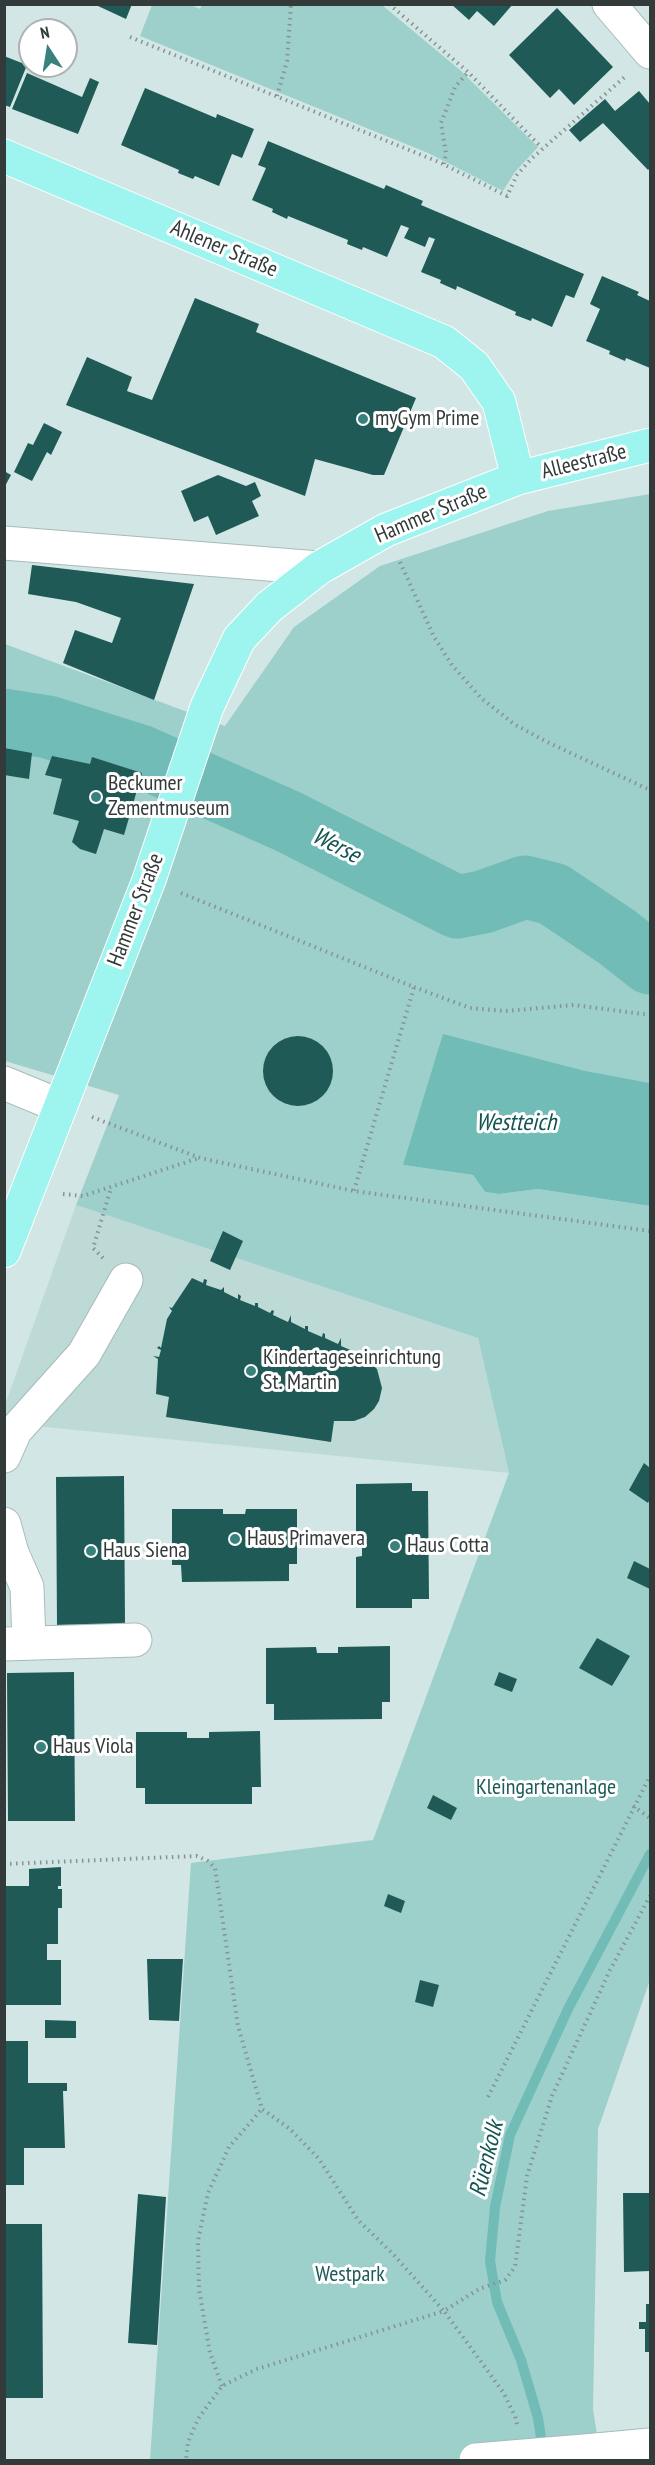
<!DOCTYPE html>
<meta charset="utf-8">
<style>
body{margin:0}
#map{position:relative;width:655px;height:2465px;overflow:hidden;background:#d2e7e5;font-family:"PT Sans Narrow",sans-serif}
canvas{display:block}
.frame{position:absolute;inset:0;border:6px solid #333b3a;pointer-events:none}
.north{position:absolute;left:18px;top:18px;width:60px;height:60px;box-sizing:border-box;background:#fff;border:2px solid #adb1b0;border-radius:50%;rotate:348deg;font-size:16px;font-weight:700;line-height:24px;text-align:center;color:#333b3a}
.north::after{content:'';display:block;margin:auto;width:21px;height:27px;background:#39817c;clip-path:polygon(50% 0,100% 100%,50% 72%,0 100%)}
</style>
<div id="map">
<canvas width="655" height="2465"></canvas>
<div class="frame"></div>
<div class="north">N</div>
</div>
<script>
const c = document.querySelector('canvas').getContext('2d');
c.lineJoin = 'round';
function fill(path, color) { c.fillStyle = color; c.fill(path, 'evenodd'); }
const poly = rows => new Path2D(rows.map(r => 'M' + r).join(''));
function trace(path, color, width, dash) { c.strokeStyle = color; c.lineWidth = width; c.lineCap = dash ? 'butt' : 'round'; c.setLineDash(dash || []); c.stroke(path); }
function drawText(font, color, halo, rows, align = 'center') {
  c.font = font + ' "PT Sans Narrow",sans-serif'; c.lineWidth = 6; c.setLineDash([]); c.textBaseline = 'middle'; c.strokeStyle = halo; c.fillStyle = color; for (const [text, x, y, turn = 0] of rows) {
    c.save(); c.translate(x, y); c.rotate((+turn || 0) * Math.PI / 180); c.textAlign = isNaN(turn) ? turn : align; if (halo) c.strokeText(text, 0, 0); c.fillText(text, 0, 0); c.restore();
  }
}
fill(poly([
 [76,1205,478,1338,509,1473,5,1423,5,1405]
]), '#bddad7');
fill(poly([
 [202,5,382,5,460,70,538,147,515,172,503,191,428,153,140,36,152,5,191,5,200,9],
 [650,494,650,1083,581,1070,403,1165,473,1175,485,1192,499,1194,538,1189,650,1206,650,1980,598,2129,593,2409,601,2460,150,2460,191,1863,373,1840,509,1473,478,1338,76,1205,119,1095,5,1061,5,644,225,726,294,627,380,566,548,511]
]), '#9dcfcb');
fill(poly([
 [443,1034,581,1070,650,1083,650,1206,538,1189,499,1194,485,1192,473,1175,403,1165]
]), '#71bcb6');
trace(poly([
 [543,2451,538,2418,521,2360,497,2302,490,2261,495,2207,510,2135,568,2009,650,1854]
]), '#71bcb6', 10);
trace(poly([
 [4,720,48,727,140,756,287,821,457,907,483,902,525,887,553,894,617,937,650,963]
]), '#71bcb6', 63);
fill(poly([
 [98,4,132,4,126,19,98,6],
 [451,4,513,4,494,26,477,11,469,20],
 [557,8,613,67,574,105,559,89,550,98,509,55],
 [4,56,27,65,10,107,4,105],
 [27,73,82,97,90,78,99,82,78,134,12,109],
 [145,88,216,118,217,114,254,129,242,158,232,154,219,186,195,176,193,179,178,173,179,170,121,145],
 [639,91,650,104,650,168,648,170,603,123,580,142,569,130,605,99,615,111],
 [268,141,384,189,386,185,423,201,421,205,584,274,574,298,566,295,552,327,532,318,531,321,515,315,516,312,457,286,456,290,440,283,441,280,421,272,435,239,429,237,425,247,404,238,409,228,401,225,387,257,363,247,362,250,347,244,348,240,288,216,287,219,272,212,273,209,252,200,266,168,258,165],
 [602,276,639,292,637,295,650,301,650,368,626,358,625,361,609,354,610,351,586,341,600,309,590,304],
 [195,298,259,324,256,332,416,398,384,475,373,475,315,459,305,496,66,405,87,357,132,377,127,391,152,400],
 [44,423,62,432,51,455,47,452,32,481,14,472,28,443,33,445],
 [4,471,11,475,4,488],
 [218,475,246,486,255,482,261,496,252,501,259,516,216,535,208,516,194,522,181,491],
 [32,565,194,584,154,700,63,663,75,630,112,643,121,618,76,602,28,594],
 [4,748,32,753,29,779,4,775],
 [52,756,90,764,92,757,142,773,124,835,104,829,96,854,80,849,72,842,79,821,53,814,62,779,45,775],
 '263 1071a35 35 0 1 1 70 0a35 35 0 1 1-70 0Z',
 [223,1231,243,1241,230,1270,210,1261],
 [192,1278,203,1283,204,1279,207,1280,206,1285,221,1290,224,1287,224,1292,238,1299,238,1294,241,1296,240,1300,255,1306,255,1303,258,1303,258,1307,270,1313,272,1310,274,1311,273,1315,288,1322,291,1315,291,1322,305,1329,305,1326,308,1326,308,1331,322,1337,323,1333,325,1334,325,1338,338,1344,341,1338,341,1346,362,1355,377,1369,382,1388,379,1401,374,1409,365,1417,354,1421,334,1421,331,1442,166,1417,169,1397,156,1394,158,1359,153,1356,159,1357,161,1350,157,1348,159,1346,161,1348,167,1319,172,1311,169,1307,172,1308],
 [644,1463,650,1468,650,1499,648,1503,629,1490],
 [124,1476,125,1624,57,1625,56,1477],
 [412,1483,412,1491,428,1491,429,1599,412,1599,412,1608,356,1608,356,1557,362,1556,362,1535,356,1535,356,1484],
 [172,1509,223,1509,223,1514,245,1514,246,1509,297,1509,297,1564,289,1564,289,1581,182,1582,181,1565,172,1565],
 [634,1561,650,1569,650,1589,627,1578],
 [597,1638,630,1656,612,1686,579,1668],
 [390,1646,390,1702,382,1702,382,1719,274,1720,274,1704,266,1704,266,1648,316,1647,317,1653,338,1653,338,1647],
 [74,1672,75,1821,8,1821,7,1673],
 [499,1672,517,1679,512,1692,494,1685],
 [260,1731,261,1787,252,1787,252,1804,145,1804,145,1788,136,1788,136,1732,187,1732,187,1738,209,1738,209,1732],
 [433,1795,457,1808,451,1820,427,1808],
 [61,1867,61,1886,58,1886,58,1889,62,1889,62,1908,58,1908,58,1944,47,1944,47,1960,61,1960,61,2005,4,2005,4,1886,29,1886,29,1869],
 [388,1894,405,1901,401,1913,384,1906],
 [147,1959,183,1959,179,2021,149,2020],
 [420,1980,439,1985,433,2007,415,2002],
 [45,2020,76,2021,76,2038,45,2038],
 [4,2041,28,2041,28,2083,67,2083,67,2091,63,2091,65,2148,24,2148,24,2185,4,2185],
 [623,2193,650,2193,650,2271,624,2272],
 [138,2194,166,2197,157,2345,128,2343],
 [4,2224,42,2224,43,2398,4,2398],
 [646,2304,650,2304,650,2352,645,2352,645,2329,639,2329,639,2322,646,2322]
]), '#1f5a56');
const minor = poly([
 [609,4,650,52],
 [4,543,319,568],
 [4,1083,60,1106],
 [4,1456,15,1431,84,1354,126,1280],
 [4,1524,12,1553,27,1587,29,1643],
 [4,1644,135,1640],
 [596,2450,650,2445]
]);
const major = poly([
 [4,156,444,342,474,366,499,402,518,478],
 [4,1251,149,880,207,707,239,639,269,607,319,568,386,530,518,478,650,445]
]);
trace(minor, '#a7bbb9', 35);
trace(major, '#fff', 35);
trace(poly([
 [389,4,468,72,542,148],
 [130,37,439,162,507,196,517,175,531,159,627,75],
 [277,96,287,61,291,4],
 [444,164,446,153,441,123,455,87,468,72],
 [400,562,434,637,452,665,481,698,514,724,545,741,650,790],
 [181,893,414,987,354,1191],
 [414,987,470,1008,506,1011,574,1005,650,1015],
 [92,1117,200,1158,354,1191,650,1231],
 [63,1194,83,1196,199,1158],
 [103,1258,93,1248,111,1188],
 [633,1806,650,1818],
 [4,1864,197,1856,208,1861,215,1868,238,2026,262,2109,290,2129,319,2159,358,2220,392,2253,444,2311,257,2369,222,2386,198,2419,188,2442,186,2460],
 [488,2097,650,1776],
 [222,2386,210,2353,199,2289,198,2241,208,2193,229,2147,262,2109],
 [517,2424,515,2416,503,2392,444,2311,479,2289,505,2280,515,2267,527,2176,552,2096,610,1970,650,1896]
]), '#859492', 4, [1.5, 4.5]);
trace(minor, '#fff', 33);
trace(major, '#9ef4ef', 33);
const minorBridge = poly([
 [476,2460,596,2450]
]);
trace(minorBridge, '#a7bbb9', 35, []);
trace(minorBridge, '#fff', 33);
for (const [x, y, r, color] of [
 [363,419,6,"#39817c"],
 [96,797,6,"#39817c"],
 [251,1371,6,"#39817c"],
 [235,1539,6,"#39817c"],
 [395,1546,6,"#39817c"],
 [91,1551,6,"#39817c"],
 [41,1747,6,"#39817c"]
]) { const dot = new Path2D(); dot.arc(x, y, r, 0, 2 * Math.PI); c.fillStyle = color; c.fill(dot); trace(dot, '#fff', 2); }
drawText('22px', '#333b3a', '#fff', [
 ["Ahlener Straße",224,249,23],
 ["Alleestraße",584,462,-14],
 ["Hammer Straße",431,514,-23],
 ["Hammer Straße",136,910,-69]
]);
drawText('22px', '#333b3a', '#fff', [
 ["myGym Prime",375,419],
 ["Beckumer",108,784],
 ["Zementmuseum",108,809],
 ["Kindertageseinrichtung",263,1358],
 ["St. Martin",263,1383],
 ["Haus Primavera",247,1539],
 ["Haus Cotta",407,1546],
 ["Haus Siena",103,1551],
 ["Haus Viola",53,1747]
], 'left');
drawText('22px', '#1c5b58', '#fff', [
 ["Kleingartenanlage",546,1788],
 ["Westpark",350,2275]
]);
drawText('italic 24px', '#135551', '#fff', [
 ["Werse",336,846,27],
 ["Westteich",516,1123],
 ["Rüenkolk",487,2159,-76]
]);
</script>
